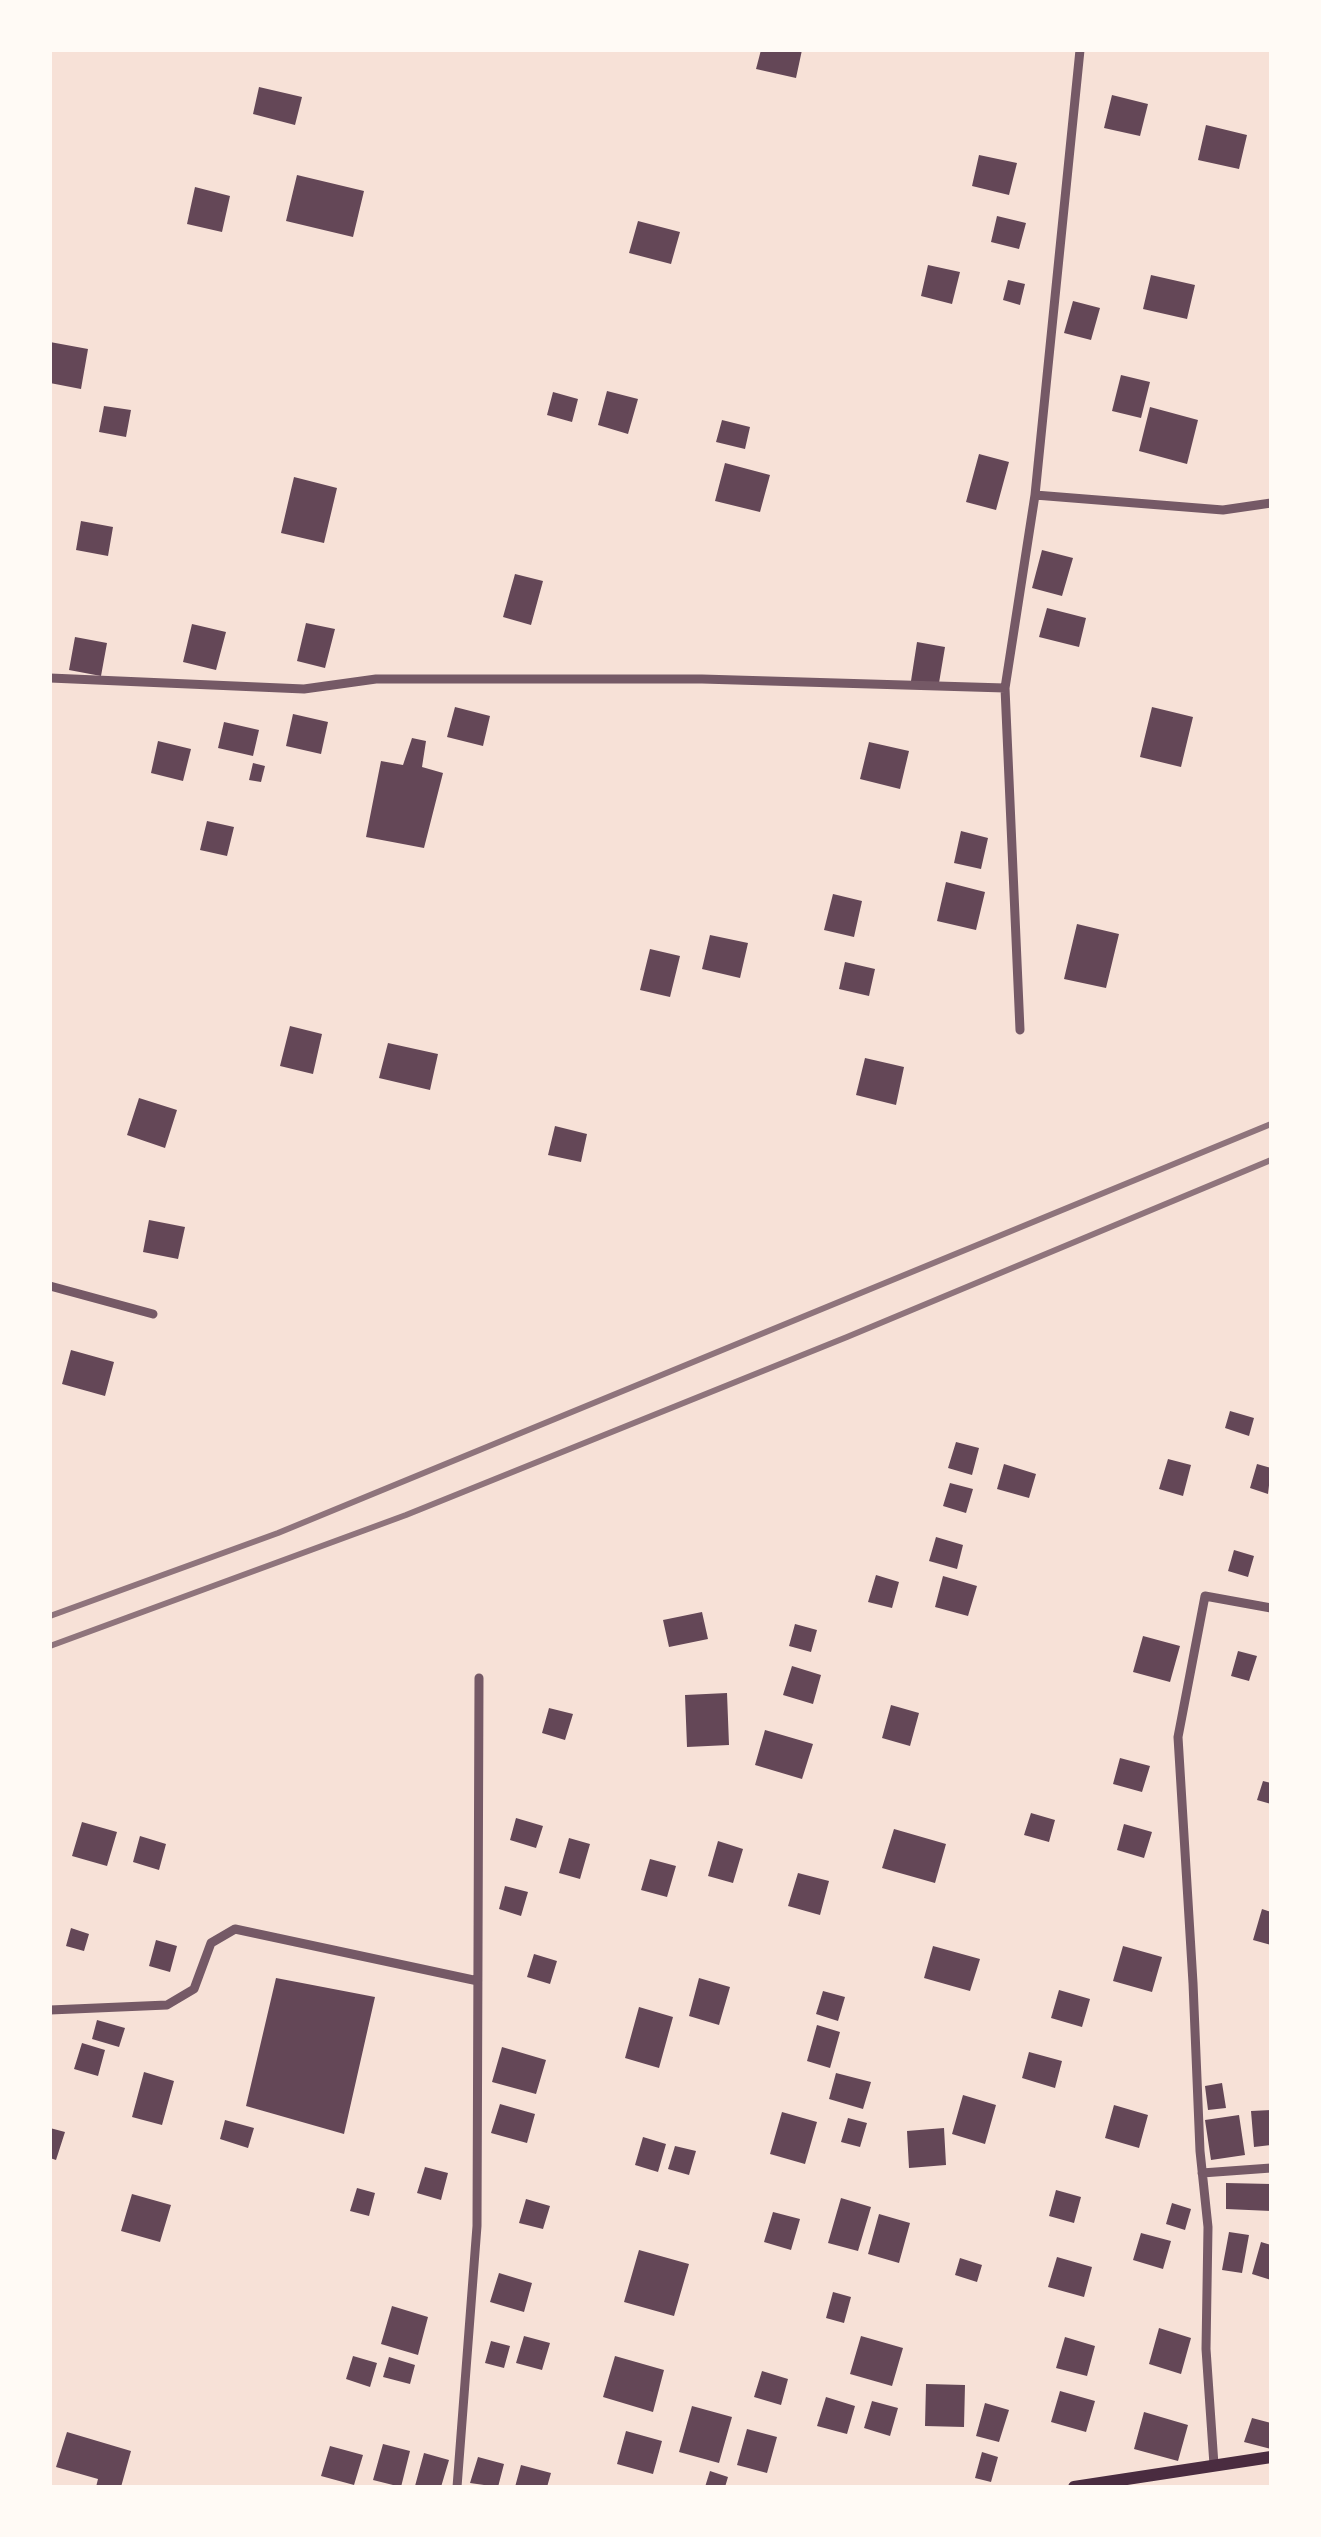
<!DOCTYPE html>
<style>
body{margin:0}
#map{position:relative;width:1321px;height:2537px;overflow:hidden;background:#f7e1d7;font-family:Rubik,sans-serif}
canvas{display:block}
.frame{position:absolute;inset:0;border:52px solid #fffaf5;pointer-events:none}
</style>
<div id="map">
<canvas width="1321" height="2537"></canvas>
<div class="frame"></div>
</div>
<script>
const c = document.querySelector('canvas').getContext('2d');
c.lineJoin = 'round';
function fill(path, color) { c.fillStyle = color; c.fill(path, 'evenodd'); }
const poly = rows => new Path2D(rows.map(r => 'M' + r).join(''));
function trace(path, color, width, dash) { c.strokeStyle = color; c.lineWidth = width; c.lineCap = dash ? 'butt' : 'round'; c.setLineDash(dash || []); c.stroke(path); }
fill(poly([
 [761,50,802,50,796,78,756,69],
 [259,87,302,97,295,125,253,114],
 [1112,95,1148,104,1140,136,1104,128],
 [1206,125,1247,135,1239,169,1198,160],
 [979,155,1017,163,1009,195,972,186],
 [297,175,364,191,353,237,286,221],
 [195,187,230,196,222,232,187,224],
 [997,216,1026,223,1019,249,991,242],
 [638,221,680,232,671,264,629,253],
 [928,265,960,272,952,304,921,296],
 [1151,275,1195,285,1187,319,1143,309],
 [1008,280,1025,284,1020,305,1003,300],
 [1073,301,1100,308,1091,340,1064,333],
 [50,342,88,349,81,389,50,383],
 [1121,375,1150,382,1141,418,1112,411],
 [607,391,638,399,628,434,598,425],
 [553,392,578,399,572,422,547,415],
 [104,406,131,410,126,437,99,432],
 [1150,407,1198,420,1187,464,1139,451],
 [722,420,750,427,745,449,716,442],
 [979,454,1009,462,996,510,966,502],
 [725,463,770,475,760,512,715,501],
 [294,477,337,488,324,543,281,533],
 [81,521,113,527,108,556,76,550],
 [1042,550,1073,558,1062,596,1032,588],
 [515,574,543,581,531,625,503,617],
 [1047,608,1086,618,1079,647,1039,637],
 [306,623,335,629,325,668,297,661],
 [192,624,226,632,216,670,183,662],
 [75,637,107,643,101,676,69,670],
 [917,642,945,647,939,683,911,681],
 [455,707,490,716,483,746,447,737],
 [1152,707,1193,717,1181,767,1140,757],
 [293,714,328,722,321,754,286,746],
 [224,722,259,730,253,756,218,748],
 [412,738,426,741,422,767,443,773,424,848,366,837,381,761,403,765],
 [158,741,191,749,183,781,151,773],
 [869,742,909,751,900,789,860,779],
 [253,763,265,766,261,782,249,780],
 [207,821,234,827,227,856,200,850],
 [961,831,988,838,981,869,954,863],
 [946,882,985,892,976,930,937,921],
 [833,894,862,901,854,937,824,930],
 [1077,924,1119,934,1106,988,1064,979],
 [710,935,748,943,740,978,702,969],
 [650,949,680,956,670,997,640,990],
 [845,962,875,969,869,996,839,989],
 [290,1026,322,1034,313,1074,280,1066],
 [388,1043,438,1054,430,1090,379,1078],
 [865,1058,904,1067,896,1105,856,1095],
 [139,1098,177,1110,165,1148,127,1135],
 [555,1126,587,1134,581,1162,548,1155],
 [149,1220,185,1227,178,1259,143,1252],
 [71,1350,114,1362,105,1396,62,1384],
 [1230,1411,1254,1418,1249,1436,1225,1428],
 [956,1442,979,1448,972,1475,948,1468],
 [1168,1459,1191,1465,1183,1496,1159,1489],
 [1004,1464,1036,1474,1029,1498,997,1489],
 [1257,1464,1271,1468,1268,1494,1250,1488],
 [950,1483,973,1489,966,1513,943,1506],
 [936,1537,963,1545,957,1569,929,1561],
 [1234,1550,1254,1556,1248,1577,1228,1571],
 [876,1575,899,1582,892,1608,868,1602],
 [943,1576,977,1586,968,1616,935,1607],
 [702,1612,708,1639,669,1647,663,1620],
 [795,1624,817,1630,811,1652,789,1646],
 [1143,1636,1180,1646,1170,1682,1133,1672],
 [1238,1651,1257,1656,1249,1681,1231,1676],
 [792,1666,821,1675,813,1704,783,1695],
 [727,1693,729,1745,687,1747,685,1695],
 [891,1705,919,1713,910,1746,882,1738],
 [549,1708,573,1714,565,1740,542,1733],
 [765,1730,813,1744,802,1779,755,1765],
 [1120,1758,1150,1766,1142,1792,1113,1784],
 [1263,1781,1271,1783,1271,1804,1257,1800],
 [1031,1813,1055,1820,1049,1842,1024,1835],
 [516,1818,543,1826,536,1848,510,1840],
 [82,1822,117,1832,107,1866,72,1856],
 [1124,1824,1152,1832,1144,1858,1117,1850],
 [894,1829,946,1844,935,1883,882,1868],
 [140,1836,166,1844,159,1870,133,1862],
 [569,1838,590,1844,580,1879,559,1873],
 [718,1841,743,1849,733,1883,708,1876],
 [650,1859,676,1866,667,1897,641,1890],
 [798,1873,829,1881,820,1915,788,1906],
 [505,1886,528,1892,521,1916,499,1909],
 [1262,1909,1271,1912,1271,1945,1253,1940],
 [71,1928,89,1934,84,1951,66,1946],
 [156,1940,177,1946,170,1972,149,1966],
 [933,1946,980,1959,970,1991,924,1978],
 [1123,1946,1162,1957,1152,1992,1113,1981],
 [534,1954,557,1961,550,1984,527,1977],
 [276,1978,375,1997,344,2134,246,2106],
 [699,1978,730,1987,719,2025,689,2016],
 [1059,1990,1090,1999,1082,2027,1051,2018],
 [823,1991,845,1997,838,2021,816,2014],
 [639,2007,673,2017,659,2068,625,2058],
 [97,2020,125,2028,119,2047,92,2039],
 [817,2025,840,2032,830,2068,807,2061],
 [82,2043,105,2050,98,2076,74,2069],
 [502,2047,546,2060,536,2094,492,2082],
 [1029,2052,1062,2061,1055,2088,1022,2078],
 [144,2072,174,2081,162,2125,132,2117],
 [836,2073,871,2082,863,2109,829,2099],
 [1222,2083,1226,2108,1208,2110,1205,2086],
 [963,2095,996,2105,985,2144,952,2134],
 [500,2104,535,2114,527,2143,491,2133],
 [1114,2105,1148,2115,1139,2148,1105,2138],
 [1271,2110,1271,2145,1254,2147,1251,2111],
 [782,2112,817,2122,805,2164,770,2154],
 [1239,2115,1245,2155,1211,2160,1205,2120],
 [848,2118,867,2123,860,2147,841,2142],
 [225,2120,254,2128,248,2148,220,2139],
 [50,2128,65,2132,56,2160,50,2158],
 [944,2128,946,2165,909,2168,907,2131],
 [643,2137,666,2144,658,2172,635,2165],
 [675,2146,696,2151,689,2175,668,2169],
 [425,2167,448,2173,441,2200,417,2193],
 [1226,2183,1271,2184,1271,2211,1226,2209],
 [357,2188,375,2193,369,2216,350,2211],
 [1056,2190,1081,2197,1074,2223,1049,2216],
 [132,2194,171,2205,160,2242,121,2231],
 [841,2198,871,2207,858,2251,828,2243],
 [526,2199,550,2206,543,2229,519,2223],
 [1172,2203,1191,2209,1185,2230,1166,2224],
 [773,2212,800,2219,791,2250,764,2242],
 [879,2214,910,2223,899,2263,868,2254],
 [1229,2232,1249,2235,1242,2273,1222,2270],
 [1141,2233,1171,2241,1163,2269,1133,2260],
 [1261,2242,1271,2245,1271,2280,1252,2274],
 [639,2250,689,2264,674,2316,624,2302],
 [1057,2257,1092,2267,1084,2297,1048,2287],
 [960,2258,982,2265,977,2282,955,2275],
 [499,2273,532,2283,524,2312,490,2302],
 [833,2292,851,2297,844,2323,826,2318],
 [392,2306,428,2317,418,2355,381,2344],
 [1159,2328,1191,2338,1181,2374,1149,2364],
 [524,2336,550,2343,542,2370,516,2363],
 [861,2336,903,2348,892,2386,850,2374],
 [1065,2337,1095,2346,1087,2376,1056,2368],
 [491,2341,510,2346,504,2368,485,2363],
 [353,2356,377,2363,370,2387,346,2379],
 [615,2356,664,2370,653,2412,603,2397],
 [389,2357,415,2365,410,2384,383,2377],
 [762,2371,788,2379,781,2405,754,2397],
 [926,2384,965,2385,964,2427,925,2426],
 [1060,2391,1095,2401,1086,2432,1051,2422],
 [826,2397,855,2406,847,2434,817,2426],
 [872,2401,898,2408,890,2436,864,2428],
 [985,2403,1009,2410,999,2442,976,2436],
 [692,2406,732,2417,719,2463,679,2452],
 [1144,2412,1188,2425,1178,2461,1134,2449],
 [1252,2418,1271,2423,1271,2449,1244,2442],
 [747,2429,777,2437,767,2473,737,2465],
 [626,2431,662,2441,653,2474,617,2464],
 [67,2432,131,2451,121,2487,96,2487,98,2479,56,2467],
 [383,2444,410,2451,401,2487,373,2480],
 [330,2446,363,2455,354,2485,321,2476],
 [982,2452,998,2457,991,2482,975,2478],
 [424,2453,449,2460,441,2487,415,2486],
 [478,2457,504,2464,498,2487,470,2483],
 [521,2465,551,2473,547,2487,515,2487],
 [710,2471,728,2477,725,2487,705,2487]
]), '#644757');
trace(poly([
 [1035,495,1080,50],
 [50,678,304,689,376,679,702,679,1005,688,1035,495,1223,510,1271,503],
 [1005,688,1020,1030],
 [50,1286,153,1314],
 [50,2010,167,2005,194,1989,211,1943,235,1929,478,1981],
 [1202,2173,1271,2168],
 [1214,2465,1206,2349,1208,2227,1200,2151,1193,1983,1178,1737,1205,1596,1271,1608],
 [457,2487,477,2226,479,1678]
]), '#755966', 9);
trace(poly([
 [1074,2487,1271,2457]
]), '#4a2c40', 12);
trace(poly([
 [50,1616,278,1533,1271,1124],
 [50,1646,406,1515,847,1337,1271,1160]
]), '#8f747c', 6);
</script>
